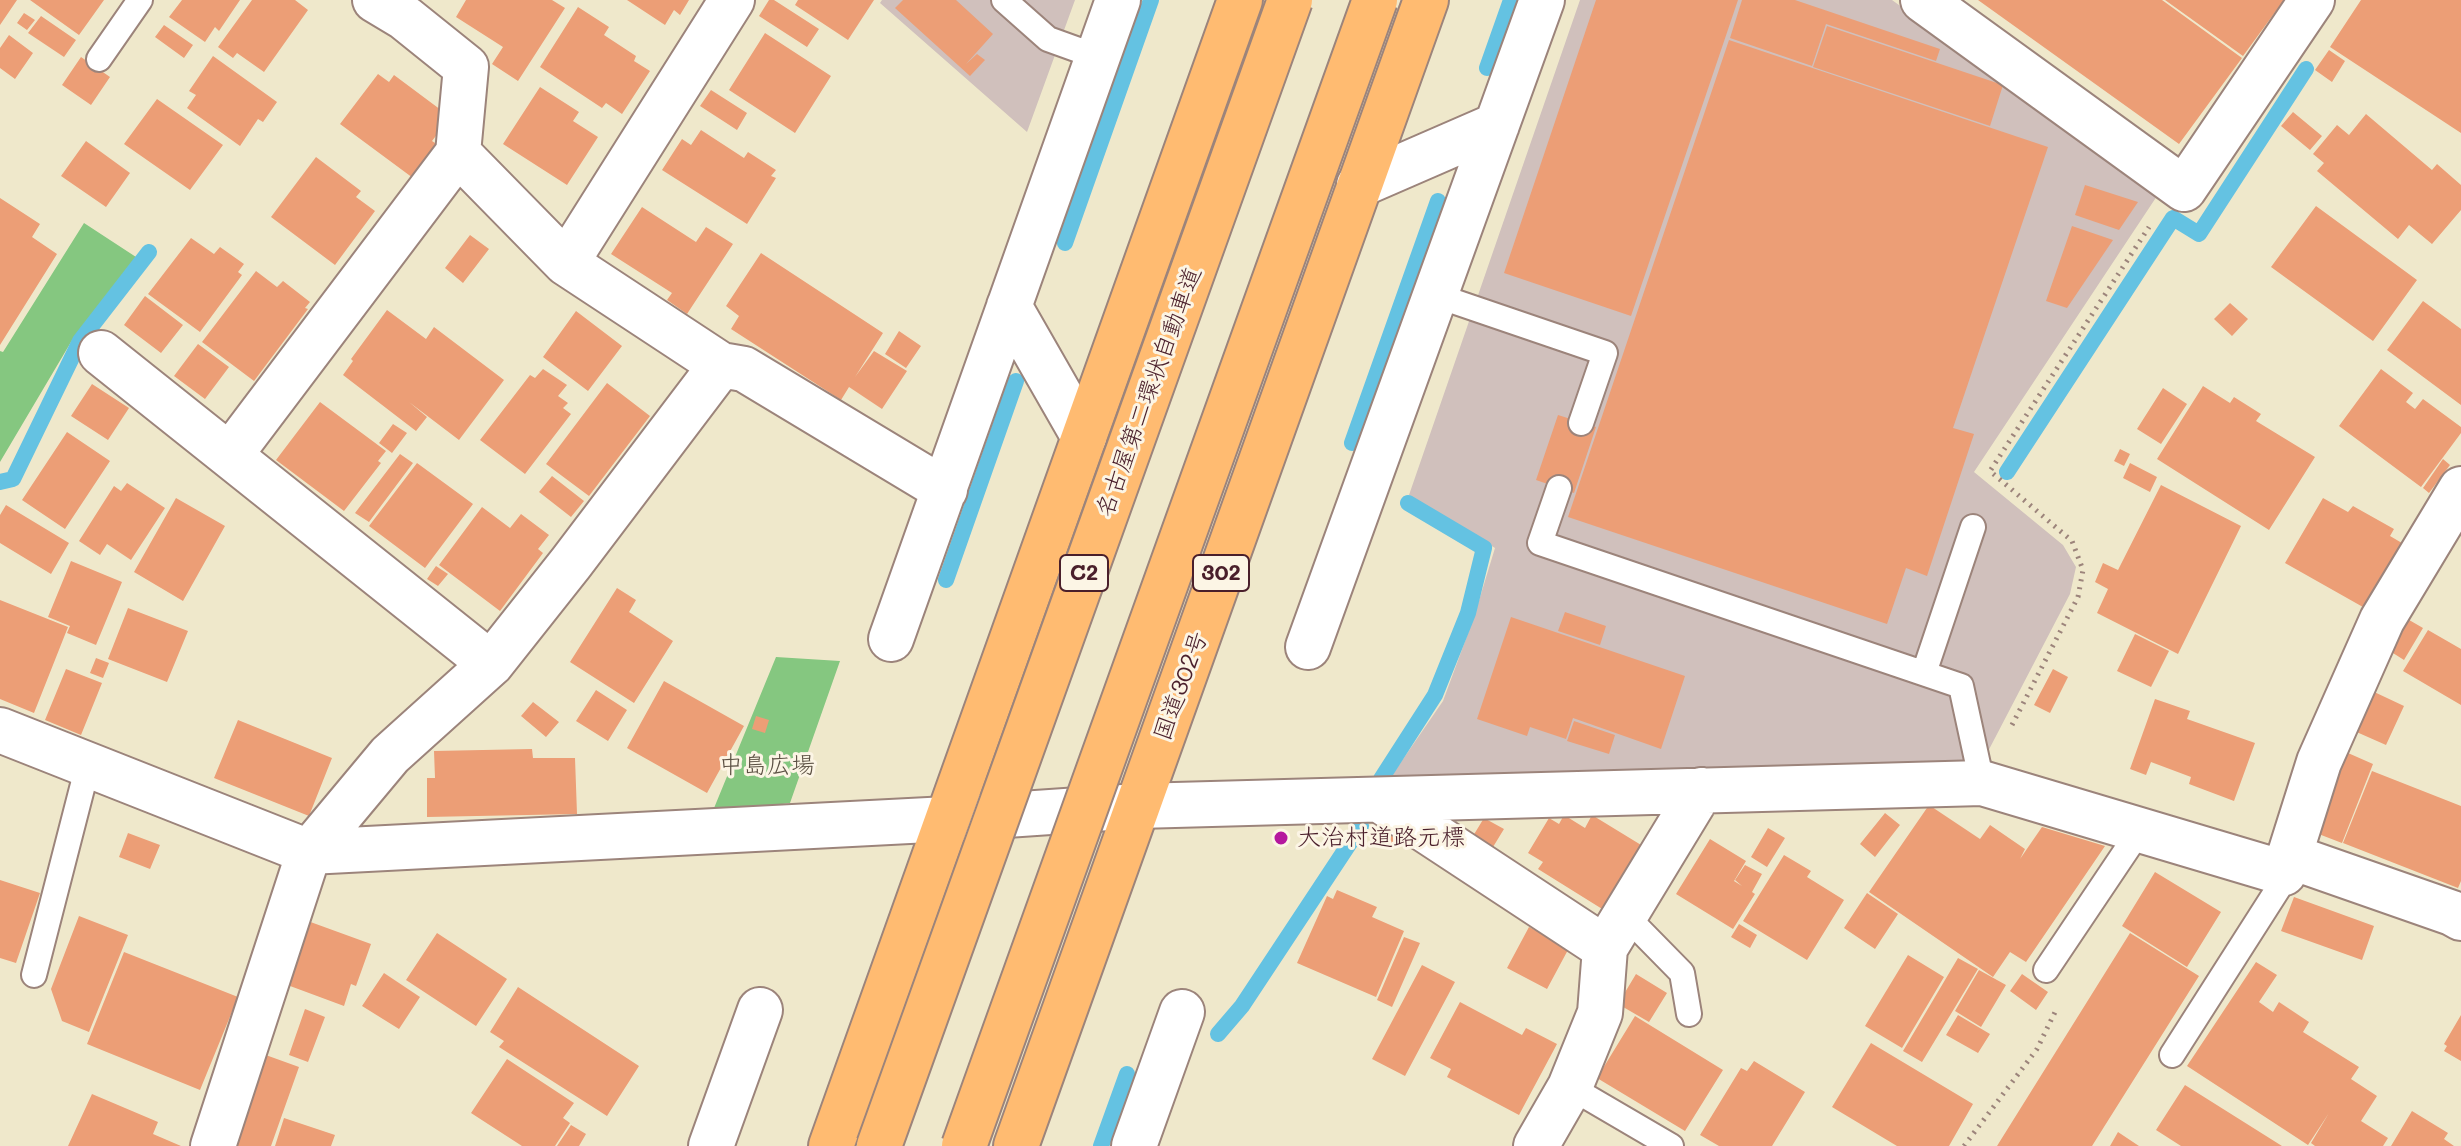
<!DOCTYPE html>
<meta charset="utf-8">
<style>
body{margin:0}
canvas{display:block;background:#efe8cb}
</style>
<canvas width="2461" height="1146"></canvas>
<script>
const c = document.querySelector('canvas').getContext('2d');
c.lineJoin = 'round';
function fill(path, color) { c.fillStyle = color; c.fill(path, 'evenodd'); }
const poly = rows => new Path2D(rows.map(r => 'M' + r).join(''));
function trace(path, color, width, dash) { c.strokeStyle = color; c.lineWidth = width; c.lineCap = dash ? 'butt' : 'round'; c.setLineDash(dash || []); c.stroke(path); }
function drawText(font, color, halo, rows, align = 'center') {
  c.font = font + ' Mali,"Klee One",sans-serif'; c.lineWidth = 6; c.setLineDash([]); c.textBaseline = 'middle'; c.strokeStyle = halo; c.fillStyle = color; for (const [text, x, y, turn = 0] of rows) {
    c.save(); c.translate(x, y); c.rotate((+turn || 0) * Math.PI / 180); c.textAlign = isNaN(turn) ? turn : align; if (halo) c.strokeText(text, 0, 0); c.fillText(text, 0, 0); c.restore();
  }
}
fill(poly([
 [882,0,1075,0,1027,132,880,3],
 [1580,0,1892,0,2159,193,1974,472,2063,545,2076,567,2070,594,1983,761,1388,781,1443,701,1474,617,1495,548,1409,495]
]), '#d0c0bc');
fill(poly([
 [84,223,136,257,74,337,0,462,0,351,3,352],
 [776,657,840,661,790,803,712,813]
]), '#85c780');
trace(poly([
 [1487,68,1511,0],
 [1065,243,1151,0],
 [1352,443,1438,201],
 [2007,472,2173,218,2199,234,2306,69],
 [0,482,13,479,80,341,149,252],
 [946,580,1016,381],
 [1381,779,1435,695,1468,613,1484,548,1408,503],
 [1218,1034,1242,1006,1361,826],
 [1101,1146,1127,1074]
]), '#64c2e2', 16);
fill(poly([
 [0,0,17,0,0,25],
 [30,0,104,0,79,35],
 [182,0,240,0,219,31,215,27,205,42,169,17],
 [252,0,295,0,308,10,264,72,237,53,233,58,218,47],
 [466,0,552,0,565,8,518,81,492,64,503,47,456,17],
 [627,0,689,0,680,15,674,10,665,25],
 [769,0,774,0,819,29,807,47,759,16],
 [798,0,874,0,848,40,795,5],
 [903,0,956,0,993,34,966,64,977,54,985,60,970,76,895,8],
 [1596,0,1738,0,1631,316,1504,273],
 [1742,0,1795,0,1940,49,1936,61,1826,24,1812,66,1730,38],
 [1978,0,2162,0,2242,58,2179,144],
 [2165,0,2284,0,2243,56],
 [2361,0,2461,0,2461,133,2330,47],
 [578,7,609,27,604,35,636,56,634,61,650,71,622,114,606,103,602,108,540,67],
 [24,13,35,20,27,30,17,23],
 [41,16,76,40,64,57,28,33],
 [164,25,193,45,184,58,155,37],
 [1827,26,2003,85,1990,126,1813,67],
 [765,33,831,76,795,133,729,90],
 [9,35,33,53,15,79,0,68,0,48],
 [1729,40,2048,147,1953,428,1974,434,1927,576,1906,568,1887,624,1568,517],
 [2329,50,2345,61,2332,82,2315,70],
 [213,56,277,102,263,122,258,119,240,146,187,108,196,95,189,91],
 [81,57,110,77,91,105,62,85],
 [378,74,389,82,394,75,445,113,445,124,432,141,438,145,413,178,340,124],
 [540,87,579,112,573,121,598,137,567,185,503,144],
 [711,90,747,113,737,130,700,106],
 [157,99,223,145,190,190,124,144],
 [2293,112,2322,136,2310,150,2281,126],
 [2366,114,2432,170,2437,164,2461,185,2461,210,2432,244,2409,225,2398,239,2317,171,2324,163,2313,154,2337,125,2349,135],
 [701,130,744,158,748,152,776,170,771,176,776,178,747,224,662,170,682,139,691,145],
 [86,141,130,173,106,207,61,176],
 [316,157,361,191,356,197,375,211,335,265,271,217],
 [2085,185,2138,202,2119,230,2075,215],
 [0,198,40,224,32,237,57,254,0,345],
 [2316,206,2417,280,2373,341,2271,267],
 [642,207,696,242,706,227,733,244,687,314,667,300,672,293,611,254],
 [2072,226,2113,240,2067,308,2046,301],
 [470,235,489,249,463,283,445,268],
 [191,238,214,254,220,247,244,264,238,272,242,275,200,332,148,294],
 [761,253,883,333,855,377,874,351,907,371,882,409,849,387,841,400,731,329,739,316,726,306],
 [256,271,277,287,283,281,310,302,305,308,308,309,254,381,202,342],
 [145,296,183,325,161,353,124,325],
 [2423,301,2461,329,2461,405,2387,350],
 [2230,303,2248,319,2232,336,2214,319],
 [387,310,426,339,434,327,504,380,459,440,409,402,427,417,416,431,343,375,353,361,351,359],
 [576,311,622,346,588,391,543,357],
 [899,331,921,346,906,368,885,354],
 [198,344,229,367,205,399,174,376],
 [543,369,567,385,558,396,568,403,563,408,571,414,525,474,480,440,530,375,535,378],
 [2381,369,2413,393,2406,402,2415,409,2423,399,2461,427,2461,433,2421,487,2339,426],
 [607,383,650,416,589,496,546,464],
 [92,384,129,408,108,440,71,416],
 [2203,386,2230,403,2234,397,2261,414,2256,421,2315,457,2269,530,2157,459],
 [2163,388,2187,404,2161,444,2137,429],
 [320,402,386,451,378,461,381,463,344,511,276,460],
 [1558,415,1596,427,1574,493,1536,480],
 [393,424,407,433,392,453,379,443],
 [67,432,110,461,65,529,22,500],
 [2120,449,2130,454,2124,466,2114,461],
 [400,454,413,463,369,522,355,513],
 [2443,459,2450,465,2429,493,2423,488],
 [417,463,473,504,425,568,369,526],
 [2130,463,2157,477,2150,492,2123,478],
 [552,476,584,501,571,517,539,492],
 [127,483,165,508,131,560,107,544,100,555,79,541,114,486,121,491],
 [2161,485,2241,526,2178,654,2097,613,2108,589,2095,582,2103,563,2118,570],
 [176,498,225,526,183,601,134,572],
 [2323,498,2348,512,2353,506,2394,529,2390,536,2407,546,2370,611,2285,563],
 [6,505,69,543,51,574,0,543,0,515],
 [482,507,510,528,521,514,549,535,538,549,543,553,500,611,439,565],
 [71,561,122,582,96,645,67,633,70,626,48,617],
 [436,566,448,574,438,586,427,579],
 [617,588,636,600,629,612,673,641,634,703,570,662],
 [0,600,68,627,34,713,0,699],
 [128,608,188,631,167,682,108,659],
 [1565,612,1606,626,1600,645,1558,631],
 [1511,617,1685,676,1661,749,1573,718,1566,739,1530,727,1527,736,1477,719],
 [2404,617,2423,628,2404,660,2385,648],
 [2428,630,2461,649,2461,705,2403,671],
 [2135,634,2169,651,2151,687,2117,671],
 [96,658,109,663,103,678,90,673],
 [66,669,102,683,81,735,45,720],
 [2053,669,2068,677,2050,713,2034,705],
 [664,681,744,726,707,793,627,748],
 [596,690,627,710,608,741,576,721],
 [2370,690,2404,706,2386,745,2352,730],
 [2155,699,2190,711,2187,719,2255,743,2234,801,2189,784,2191,777,2151,762,2146,775,2130,769],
 [533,702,559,722,546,737,521,716],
 [756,716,769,720,765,733,752,729],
 [238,720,332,758,309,816,214,778],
 [1574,721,1615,735,1609,754,1567,741],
 [532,749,533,758,575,758,577,814,427,817,427,778,435,778,434,751],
 [2348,753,2373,764,2342,843,2316,833],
 [2372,771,2461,806,2461,881,2458,888,2343,843],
 [1929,805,1980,839,1990,825,2025,849,2020,859,2042,827,2105,846,2026,962,2010,952,1993,977,1869,892],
 [1885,813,1900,825,1875,857,1860,844],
 [1564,815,1585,828,1592,815,1646,848,1607,912,1538,869,1543,862,1528,853,1549,818,1559,824],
 [1484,818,1504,829,1493,847,1473,836],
 [1382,823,1401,835,1391,848,1373,835],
 [1768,828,1785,838,1767,867,1751,857],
 [128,833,160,845,150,869,119,857],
 [1710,839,1746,861,1734,881,1742,886,1735,880,1745,865,1762,874,1752,892,1755,894,1733,929,1676,894],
 [1784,855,1811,871,1807,877,1844,900,1807,960,1743,921],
 [2155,872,2221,912,2187,967,2122,926],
 [0,880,40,893,16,963,0,958],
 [1337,890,1377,907,1372,917,1404,931,1376,997,1297,963,1327,896,1333,899],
 [1867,893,1898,914,1875,949,1844,928],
 [2294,897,2374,926,2362,960,2281,931],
 [79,916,128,935,89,1032,62,1021,51,989],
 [305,920,371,944,356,986,351,984,344,1006,282,983],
 [1739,924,1757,935,1750,948,1731,937],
 [1529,927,1569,948,1547,989,1507,968],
 [437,933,507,979,476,1026,406,980],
 [2130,933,2199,976,2092,1146,1997,1146],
 [1404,937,1420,943,1392,1007,1377,1000],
 [124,952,238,997,200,1090,87,1044],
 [1908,955,1944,977,1902,1048,1865,1026],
 [1958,958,1978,969,1922,1062,1903,1051],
 [2256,962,2277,975,2259,1002,2273,1012,2279,1002,2309,1022,2303,1032,2359,1067,2351,1079,2377,1096,2361,1121,2388,1138,2383,1146,2315,1146,2311,1143,2329,1113,2308,1145,2187,1066],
 [1422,965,1455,982,1405,1076,1372,1059],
 [1979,970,2006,985,1981,1027,1955,1011],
 [384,973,420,997,399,1029,362,1006],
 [1636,974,1667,993,1649,1022,1618,1004],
 [2022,974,2048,992,2036,1010,2010,991],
 [518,987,639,1066,607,1116,499,1047,504,1041,490,1032],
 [1460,1002,1522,1035,1526,1028,1557,1044,1519,1115,1447,1077,1451,1069,1430,1058],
 [305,1009,325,1017,308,1062,289,1055],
 [1958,1015,1990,1034,1978,1053,1946,1035],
 [2461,1015,2461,1061,2444,1051,2447,1046,2444,1044],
 [1635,1016,1723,1070,1685,1131,1597,1078],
 [1871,1043,1973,1104,1949,1146,1897,1146,1832,1107],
 [263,1054,299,1067,271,1146,231,1146],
 [507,1059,574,1103,563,1118,570,1123,555,1146,522,1146,471,1113],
 [1754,1061,1805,1092,1772,1146,1719,1146,1700,1135,1741,1068,1747,1071],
 [2185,1085,2282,1146,2181,1146,2156,1130],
 [92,1094,158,1122,153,1134,181,1146,68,1146],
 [2412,1111,2448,1133,2444,1139,2454,1146,2391,1146],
 [284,1118,335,1135,331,1146,275,1146],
 [571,1125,586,1134,579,1146,557,1146],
 [2118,1132,2139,1146,2110,1146]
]), '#ec9e76');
const lane = poly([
 [1004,0,1048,39,1098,57],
 [99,59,140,0],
 [1435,295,1605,353,1581,423],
 [1559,488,1540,543,1961,686,1982,783],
 [1924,673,1973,527],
 [1625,915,1682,973,1689,1014],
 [2046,970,2140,830],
 [34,975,88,765],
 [2172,1055,2278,889,2284,873],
 [1570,1087,1671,1146]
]);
const street = poly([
 [375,0,405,18,466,67,458,153,566,263,721,365,744,369,945,490],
 [1923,0,2184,189,2312,0],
 [1359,185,1497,125],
 [566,263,732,0],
 [1009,306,1084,437],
 [101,353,491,664],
 [230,455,458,153],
 [891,639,1118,0],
 [1308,647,1542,0],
 [0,730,309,852,948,819,1138,806,1982,783,2284,873,2319,762,2382,620,2461,489],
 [1380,800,1605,948,1600,1013,1570,1087,1536,1146],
 [2289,856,2452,913,2461,918],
 [1605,948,1701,790],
 [213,1146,309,852,390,755,491,664,571,563,721,365],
 [711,1146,760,1010],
 [1134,1146,1182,1012]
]);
const highway = poly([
 [831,1146,1240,0],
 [1016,1146,1426,0]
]);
trace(lane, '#9c847b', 28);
trace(street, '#9c847b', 48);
trace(highway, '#9c847b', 48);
trace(poly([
 [2012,725,2078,597,2083,570,2072,541,1990,471,2149,227],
 [1964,1146,2037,1049,2057,1008]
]), '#9c847b', 5, [2, 6]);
trace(lane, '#fff', 24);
trace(street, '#fff', 44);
trace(highway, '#ffbb71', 44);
const highwayBridge = poly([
 [879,1146,1290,0],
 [964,1146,1375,0]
]);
trace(highwayBridge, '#9c847b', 48, []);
trace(highwayBridge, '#ffbb71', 44);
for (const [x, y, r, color] of [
 [1281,838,8,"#b5179e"]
]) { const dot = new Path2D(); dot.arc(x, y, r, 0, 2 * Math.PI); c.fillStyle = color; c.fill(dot); trace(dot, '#fcf5e5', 3); }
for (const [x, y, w] of [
 [1084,573,48],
 [1221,573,56]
]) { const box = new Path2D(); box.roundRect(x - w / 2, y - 18, w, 36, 6); c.fillStyle = '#fcf5e5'; c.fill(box); trace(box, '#4a1f2b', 2); }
drawText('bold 22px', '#4a1f2b', null, [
 ["C2",1084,573],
 ["302",1221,573]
]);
drawText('24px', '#4a1f2b', '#fcf5e5', [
 ["名古屋第二環状自動車道",1149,392,-70],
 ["国道302号",1181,686,-70]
]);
drawText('24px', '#5c5144', '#fcf5e5', [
 ["中島広場",767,766]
]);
drawText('24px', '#4a1f2b', '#fcf5e5', [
 ["大治村道路元標",1297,838]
], 'left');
</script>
